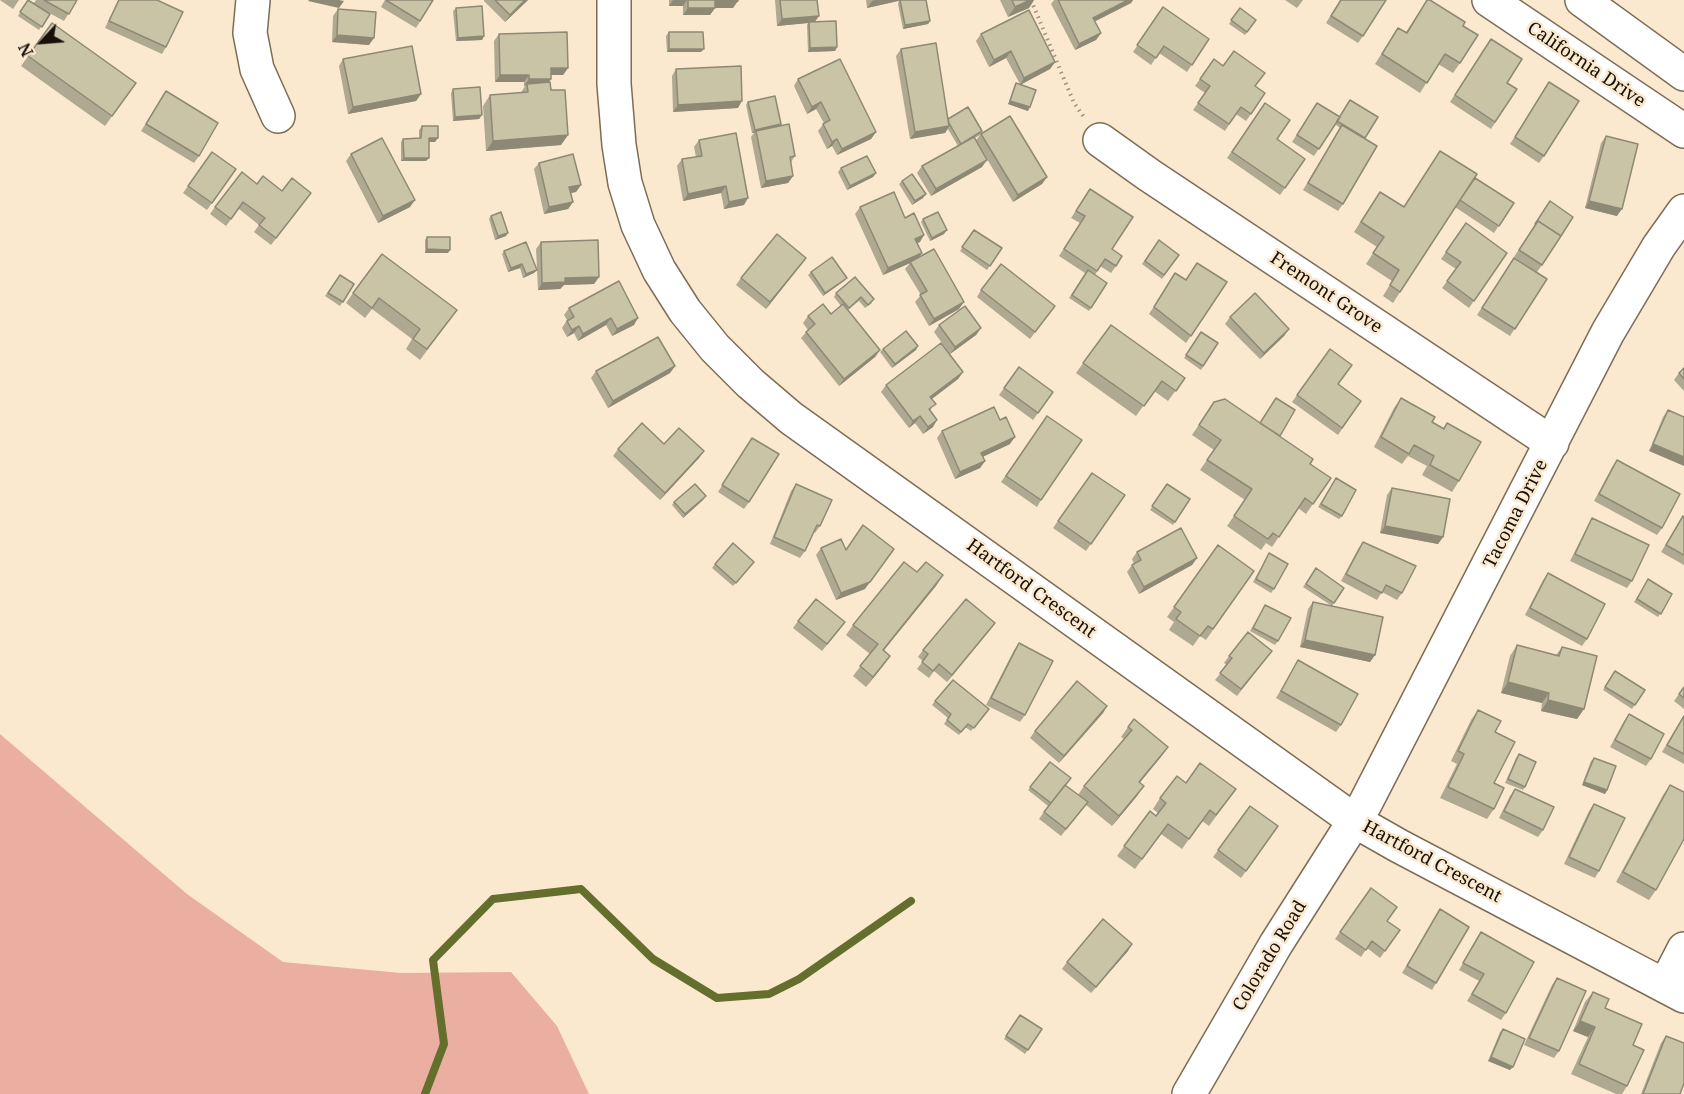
<!DOCTYPE html>
<style>
body{margin:0}
#map{position:relative;width:1684px;height:1094px;overflow:hidden;background:#fbe9cf;font-family:"Noto Serif",serif}
canvas{display:block}
.north{position:absolute;left:12px;top:12px;width:60px;height:60px;-webkit-text-stroke:4px #fbe9cf;paint-order:stroke;rotate:244deg;font-size:16px;font-weight:700;line-height:24px;text-align:center;color:#161007}
.north::after{content:'';display:block;margin:auto;width:21px;height:27px;background:#161007;clip-path:polygon(50% 0,100% 100%,50% 72%,0 100%)}
</style>
<div id="map">
<canvas width="1684" height="1094"></canvas>
<div class="north">N</div>
</div>
<script>
const c = document.querySelector('canvas').getContext('2d');
c.lineJoin = 'round';
function fill(path, color) { c.fillStyle = color; c.fill(path, 'evenodd'); }
const poly = rows => new Path2D(rows.map(r => 'M' + r).join(''));
function trace(path, color, width, dash) { c.strokeStyle = color; c.lineWidth = width; c.lineCap = dash ? 'butt' : 'round'; c.setLineDash(dash || []); c.stroke(path); }
function drawText(font, color, halo, rows, align = 'center') {
  c.font = font + ' "Noto Serif",serif'; c.lineWidth = 5; c.setLineDash([]); c.textBaseline = 'middle'; c.strokeStyle = halo; c.fillStyle = color; for (const [text, x, y, turn = 0] of rows) {
    c.save(); c.translate(x, y); c.rotate((+turn || 0) * Math.PI / 180); c.textAlign = isNaN(turn) ? turn : align; if (halo) c.strokeText(text, 0, 0); c.fillText(text, 0, 0); c.restore();
  }
}
fill(poly([
 [0,734,187,894,283,962,401,973,511,972,557,1026,589,1094,0,1094]
]), '#ebafa1');
trace(poly([
 [425,1094,444,1044,433,960,493,899,581,889,653,959,717,998,769,994,799,979,911,901]
]), '#646e2d', 8);
const minor = poly([
 [253,0,250,33,257,69,278,116],
 [614,0,614,84,619,145,625,183,638,225,659,270,685,311,715,348,750,383,791,418,1355,821,1399,846,1684,996],
 [1489,0,1684,131],
 [1582,0,1684,74],
 [1100,140,1149,175,1552,443],
 [1665,986,1684,949],
 [1189,1094,1276,944,1365,804,1608,332,1659,246,1684,211]
]);
trace(minor, '#7d6d56', 36);
trace(poly([
 [1031,0,1074,103,1084,117]
]), '#a0937f', 4, [1.5, 4.5]);
trace(minor, '#fff', 33);
fill(poly([
 [0,0,19,0,13,9],
 [28,0,34,3,36,0,77,0,64,21,42,9,50,14,39,30,18,16],
 [118,0,157,0,166,47,162,54,105,28],
 [385,0,433,0,416,28,381,7],
 [484,0,528,0,505,22,484,1],
 [669,0,738,0,733,8,715,8,710,15,683,15,683,6,669,6],
 [775,0,817,0,815,22,837,47,835,51,808,52,807,25,808,23,777,26],
 [866,0,926,0,930,21,928,24,903,29,898,4,899,1,867,8],
 [1000,0,1034,0,1029,8,1008,17],
 [1054,0,1133,0,1131,3,1095,21,1101,33,1096,40,1075,50,1051,4],
 [1285,0,1303,0,1297,8],
 [1340,0,1363,36,1358,43,1326,23],
 [1427,0,1463,26,1460,63,1453,73,1438,64,1420,93,1375,64,1398,28,1406,32],
 [1163,7,1209,39,1187,72,1159,53,1151,65,1133,52],
 [456,8,484,36,482,40,456,41,453,11],
 [1240,8,1256,20,1245,35,1229,24],
 [338,9,369,45,332,42,333,16],
 [52,23,136,83,105,126,21,66],
 [669,32,701,52,667,52,666,36],
 [499,34,568,68,563,75,551,75,551,79,549,82,568,135,561,145,486,151,483,106,490,95,521,93,525,86,524,86,524,82,495,82,494,41],
 [981,34,1055,62,1050,69,1020,85,1028,111,1008,104,1014,87,1016,83,1020,84,1006,58,989,67,976,41],
 [1486,46,1507,83,1517,89,1491,129,1450,102],
 [901,49,948,119,982,131,980,135,975,138,976,140,981,134,1047,177,1042,184,1013,202,982,151,982,167,931,196,917,173,922,166,958,146,948,129,945,133,910,139,896,56],
 [343,59,421,94,416,101,348,114,339,66],
 [1214,59,1255,86,1251,114,1246,121,1236,114,1225,131,1193,110,1205,93,1195,86],
 [676,69,738,108,673,112,672,76],
 [798,79,876,132,871,139,837,155,832,146,827,149,818,131,824,123,816,109,807,114,794,86],
 [453,89,482,115,479,119,453,121,451,93],
 [1545,89,1544,156,1539,163,1510,144],
 [166,91,199,156,194,163,141,131],
 [748,102,781,124,780,126,795,156,791,162,793,176,788,183,761,188,751,137,754,133,752,133,746,105],
 [1265,103,1277,139,1305,159,1280,195,1227,158],
 [1317,103,1365,138,1343,204,1338,211,1303,190,1340,128,1335,124,1314,156,1292,142],
 [422,126,435,142,429,142,426,161,401,161,401,142,403,139,419,138,419,130],
 [1606,136,1617,216,1585,208,1601,143],
 [699,140,744,205,724,209,721,193,683,201,677,166,682,159,696,157,694,147],
 [212,152,236,169,207,210,183,193],
 [351,154,410,207,378,223,346,161],
 [539,163,581,185,576,192,571,193,573,202,568,209,544,214,534,169],
 [841,168,876,173,873,177,847,190,838,172],
 [1475,178,1514,203,1494,233,1455,207,1393,303,1383,296,1392,281,1366,264,1377,247,1354,232,1373,202,1403,206],
 [902,181,923,198,912,205,899,184],
 [257,184,306,200,271,245,254,232,259,225,239,209,226,226,210,214,215,207],
 [1090,189,1112,249,1116,266,1111,273,1100,266,1095,275,1107,283,1089,311,1069,298,1085,273,1059,256,1080,223,1071,218],
 [1550,201,1542,265,1537,272,1514,257],
 [860,207,905,218,920,242,917,243,922,253,918,258,959,309,929,326,915,302,921,295,905,269,910,263,883,275,855,214],
 [491,216,506,236,495,240,489,219],
 [923,219,944,234,930,241,921,222],
 [1466,223,1507,253,1469,308,1442,288,1456,269,1441,259],
 [974,230,1002,248,987,270,960,251],
 [427,237,448,253,425,253,425,240],
 [1159,240,1179,255,1162,279,1142,264],
 [541,242,599,277,594,284,564,285,560,289,538,290,536,249],
 [504,251,534,273,523,278,520,268,508,272,502,254],
 [806,258,766,309,736,285,741,278],
 [1514,258,1547,279,1510,336,1477,315],
 [811,272,847,278,844,281,823,296,808,275],
 [1175,273,1185,280,1227,282,1186,343,1149,314],
 [340,275,354,284,340,306,325,296],
 [855,277,872,303,865,308,859,301,848,310,880,350,875,357,839,386,801,338,808,330,803,323,808,316,831,314,841,306,834,297,836,293],
 [981,290,1055,306,1030,339,977,297],
 [353,293,457,310,420,360,406,349,412,339,372,309,365,318,346,303],
 [569,308,634,325,612,336,606,325,578,341,574,333,567,337,562,328,567,320,564,315],
 [1230,317,1289,329,1284,336,1260,359,1225,324],
 [939,325,981,328,976,335,950,354,934,332],
 [1111,325,1185,378,1168,401,1154,391,1136,416,1076,373],
 [1201,332,1218,343,1201,370,1184,358],
 [883,349,916,350,892,368,880,352],
 [1330,349,1338,384,1361,401,1338,435,1292,402],
 [675,366,670,373,608,408,591,378,596,371],
 [1019,367,1053,392,1033,420,999,395],
 [1684,368,1684,391,1674,380,1679,373],
 [963,372,958,379,932,399,931,411,933,427,923,434,915,423,909,428,881,392,886,385],
 [1401,398,1432,422,1443,428,1447,423,1459,481,1452,492,1422,475,1427,466,1408,456,1402,464,1374,447,1394,408],
 [1214,402,1260,423,1295,410,1279,436,1310,464,1331,478,1306,514,1298,508,1272,547,1266,543,1261,550,1227,526,1245,500,1200,470,1214,450,1192,435],
 [1668,410,1684,417,1649,451,1663,417],
 [1047,416,1041,500,1037,507,1001,482],
 [942,431,1010,444,982,457,985,461,980,468,955,479,937,438],
 [752,438,749,502,744,509,718,492],
 [618,449,704,451,699,458,660,500,613,456],
 [1617,460,1662,528,1657,535,1594,501,1612,467],
 [1092,473,1125,495,1086,551,1053,528],
 [1333,482,1342,516,1339,519,1318,507],
 [796,484,820,526,815,533,814,532,805,551,800,558,770,544,791,491],
 [1167,484,1190,499,1173,525,1150,510],
 [1392,488,1443,537,1438,544,1380,533,1387,495],
 [703,500,683,518,672,505,674,502],
 [1683,516,1684,517,1684,565,1661,552],
 [1592,518,1632,581,1627,588,1570,561,1588,525],
 [1363,542,1402,593,1397,600,1382,592,1377,600,1341,581,1358,549],
 [1218,545,1254,571,1206,640,1200,636,1193,646,1169,630,1174,622,1167,617],
 [821,548,846,550,865,589,836,600,816,555],
 [1137,552,1197,558,1192,565,1139,594,1127,572,1132,565,1134,564,1132,559],
 [1269,553,1274,589,1271,593,1253,582],
 [715,564,752,565,733,586,712,568],
 [1316,568,1344,588,1332,606,1375,655,1370,662,1300,647,1308,609,1313,602,1332,606,1303,587],
 [917,572,943,575,884,650,890,656,866,687,853,676,870,654,846,635,853,625],
 [1548,573,1587,639,1582,646,1525,615,1543,580],
 [1648,579,1672,594,1658,617,1634,602],
 [1265,605,1278,641,1275,645,1250,631],
 [798,621,840,629,822,651,793,628],
 [995,623,947,682,934,671,929,678,917,669,923,661,918,657,923,650],
 [1019,643,1025,715,1020,722,986,705,1014,650],
 [1517,645,1556,655,1562,647,1584,709,1577,719,1541,711,1542,703,1501,693,1510,656],
 [1229,656,1267,658,1237,696,1215,680,1227,665,1224,663],
 [1298,660,1341,725,1336,732,1276,698],
 [1615,671,1645,690,1632,709,1603,690],
 [1684,687,1684,709,1674,701],
 [935,701,989,709,971,731,965,727,959,735,944,724,948,718,932,705],
 [1107,706,1103,713,1059,763,1030,738,1035,731],
 [1478,710,1495,732,1494,809,1487,819,1440,798,1457,764,1451,761,1471,720],
 [1629,714,1651,759,1646,766,1610,747,1624,721],
 [1684,715,1684,764,1662,752],
 [1128,727,1168,747,1160,758,1140,782,1137,796,1112,826,1086,805,1061,836,1039,819,1048,806,1028,790,1050,762,1066,786,1078,795,1084,786,1124,739,1121,737],
 [1519,754,1525,787,1523,790,1505,783,1516,758],
 [1594,758,1607,790,1605,794,1582,785,1591,761],
 [1186,783,1236,789,1209,826,1202,821,1182,849,1161,834,1135,869,1117,856,1150,811,1156,816,1158,813,1153,809,1160,798],
 [1670,785,1656,890,1649,900,1616,882,1663,795],
 [1515,789,1543,830,1538,837,1499,818,1510,796],
 [1594,804,1599,871,1595,878,1564,864,1589,811],
 [1250,806,1278,826,1241,878,1213,857],
 [1371,888,1387,921,1400,930,1380,958,1367,948,1361,957,1335,939],
 [1440,909,1436,983,1432,990,1402,973],
 [1481,932,1506,1013,1501,1020,1467,1001,1479,981,1459,970],
 [1128,951,1091,993,1062,969,1067,962],
 [1557,978,1559,1051,1554,1058,1524,1045,1552,985],
 [1593,992,1605,1008,1627,1086,1622,1094,1616,1094,1571,1074,1588,1037,1573,1031,1585,1002],
 [1020,1015,1042,1029,1025,1054,1004,1039],
 [1503,1029,1510,1070,1488,1061,1500,1032],
 [1666,1036,1680,1094,1641,1094,1661,1043]
]), '#aea990');
fill(poly([
 [309,0,339,0,344,1,339,8,308,1],
 [525,0,528,0,505,22,510,15],
 [673,0,687,0,683,6,669,6],
 [875,0,902,0,867,8,872,1],
 [1030,0,1034,0,1029,8,1008,17,1015,7],
 [1128,0,1133,0,1131,3,1088,25,1093,18],
 [715,1,738,1,733,8,715,8,710,15,683,15,688,8],
 [819,16,814,23,809,22,808,23,777,26,782,19],
 [930,21,928,24,903,29,905,25],
 [1101,33,1096,40,1075,50,1079,44],
 [337,35,374,38,369,45,332,42],
 [484,36,482,40,456,41,458,38],
 [837,47,835,51,808,52,810,48],
 [669,49,704,49,701,52,667,52],
 [1011,51,1006,58,989,67,994,60],
 [1055,62,1050,69,1020,85,1024,78],
 [551,68,568,68,563,75,546,75],
 [500,75,529,75,524,82,495,82],
 [529,79,551,79,546,86,527,84,524,86],
 [421,94,416,101,348,114,353,107],
 [742,101,738,108,673,112,678,105],
 [1010,101,1030,107,1028,111,1008,104],
 [821,102,816,109,807,114,812,107],
 [482,115,479,119,453,121,455,117],
 [781,124,779,127,756,131,754,133,752,133,755,130],
 [949,126,945,133,910,139,915,132],
 [876,132,871,139,837,155,842,149],
 [568,135,561,145,486,151,493,141],
 [429,138,438,138,435,142,426,142],
 [837,139,832,146,827,149,832,142],
 [404,158,429,158,426,161,401,161],
 [987,160,982,167,931,196,936,189],
 [876,173,873,177,847,190,850,186],
 [793,176,788,183,761,188,766,181],
 [1047,177,1042,184,1013,202,1018,195],
 [581,185,576,192,565,194,569,187],
 [726,186,721,193,683,201,688,194],
 [926,194,923,198,912,205,915,201],
 [748,198,744,205,724,209,729,202],
 [415,200,410,207,378,223,383,216],
 [1589,201,1622,209,1617,216,1585,208],
 [573,202,568,209,544,214,549,207],
 [947,230,944,234,930,241,932,238],
 [508,233,506,236,495,240,498,236],
 [924,235,920,242,910,246,915,239],
 [427,249,450,250,448,253,425,253],
 [922,253,917,260,883,275,888,268],
 [806,258,801,265,766,309,770,302],
 [522,264,520,268,508,272,511,268],
 [537,270,534,273,523,278,526,274],
 [599,277,594,284,564,285,560,289,538,290,542,283,565,278],
 [847,278,844,281,823,296,825,293],
 [964,302,959,309,929,326,934,319],
 [611,318,606,325,578,341,583,334],
 [638,318,634,325,612,336,617,329],
 [579,326,574,333,567,337,572,330],
 [981,328,976,335,950,354,955,347],
 [1289,329,1284,336,1260,359,1264,353],
 [918,346,916,350,892,368,895,364],
 [880,350,875,357,839,386,844,379],
 [675,366,670,373,608,408,613,401],
 [963,372,958,379,925,404,930,397],
 [920,416,915,423,909,428,913,421],
 [937,420,933,427,923,434,928,427],
 [1015,437,1010,444,976,460,981,453],
 [1653,444,1684,457,1684,466,1649,451],
 [704,451,699,458,660,500,665,493],
 [985,461,980,468,955,479,960,472],
 [706,496,703,500,683,518,685,514],
 [1385,526,1443,537,1438,544,1380,533],
 [894,549,865,589,836,600,841,593],
 [1197,558,1192,565,1139,594,1144,587],
 [943,575,936,586,876,660,883,650],
 [995,623,990,630,947,682,952,675],
 [1305,640,1375,655,1370,662,1300,647],
 [890,656,883,666,866,687,873,677],
 [1508,682,1549,693,1542,703,1501,693],
 [1548,700,1584,709,1577,719,1541,711],
 [1107,706,1103,713,1059,763,1064,756],
 [1168,747,1160,758,1132,792,1139,782],
 [1584,782,1607,790,1605,794,1582,785],
 [1144,786,1137,796,1112,826,1119,816],
 [1132,944,1128,951,1091,993,1096,987],
 [1580,1021,1595,1027,1588,1037,1573,1031],
 [1491,1057,1513,1067,1510,1070,1488,1061]
]), '#8d8975');
const building = poly([
 [28,0,50,14,42,27,20,12,28,0],
 [44,0,77,0,69,14,44,0],
 [119,0,157,0,183,12,166,47,109,21,119,0],
 [386,0,433,0,420,21,386,0],
 [495,0,525,0,510,15,495,0],
 [688,0,738,0,738,1,715,1,715,8,688,8,688,0],
 [780,0,817,0,819,16,782,19,780,0],
 [900,0,926,0,930,21,905,25,900,0],
 [1012,0,1030,0,1015,7,1012,0],
 [1058,0,1128,0,1093,18,1101,33,1079,44,1058,0],
 [1341,0,1386,0,1363,36,1331,16,1341,0],
 [1427,0,1430,0,1465,22,1463,26,1478,35,1460,63,1445,54,1427,83,1382,54,1398,28,1407,33,1427,0],
 [482,6,484,36,458,38,456,8,482,6],
 [1163,7,1209,39,1192,65,1164,46,1156,58,1137,45,1163,7],
 [1240,8,1256,20,1247,32,1231,20,1240,8],
 [338,9,376,12,374,38,337,35,338,9],
 [1029,10,1055,62,1024,78,1011,51,994,60,981,34,1029,10],
 [836,21,837,47,810,48,809,22,836,21],
 [52,23,136,83,112,116,28,56,52,23],
 [567,32,568,68,551,68,551,79,529,79,529,75,500,75,499,34,567,32],
 [669,32,703,32,704,49,669,49,669,32],
 [1491,39,1522,59,1507,83,1517,89,1495,122,1455,95,1491,39],
 [936,43,949,126,915,132,901,49,936,43],
 [412,46,421,94,353,107,343,59,412,46],
 [1234,51,1265,73,1255,86,1265,93,1251,114,1241,107,1229,124,1198,103,1210,86,1200,79,1214,59,1223,66,1234,51],
 [840,59,876,132,842,149,837,139,832,142,823,124,830,120,821,102,812,107,798,79,840,59],
 [741,66,742,101,678,105,676,69,741,66],
 [550,82,551,90,565,90,568,135,493,141,490,95,528,92,527,84,550,82],
 [1549,82,1579,101,1544,156,1515,137,1549,82],
 [1016,83,1036,90,1030,107,1010,101,1016,83],
 [480,87,482,115,455,117,453,89,480,87],
 [166,91,218,123,199,156,146,124,166,91],
 [775,96,781,124,755,130,748,102,775,96],
 [1350,100,1378,117,1365,138,1337,121,1350,100],
 [1265,103,1290,120,1277,139,1305,159,1285,188,1232,152,1265,103],
 [1317,103,1340,117,1319,149,1297,135,1317,103],
 [968,107,982,131,961,144,949,123,948,119,968,107],
 [1010,116,1047,177,1018,195,981,134,1010,116],
 [789,124,795,156,790,157,793,176,766,181,756,131,789,124],
 [1342,125,1377,146,1343,204,1308,183,1342,125],
 [422,126,438,126,438,138,429,138,429,158,404,158,403,139,421,138,422,126],
 [736,133,748,198,729,202,726,186,688,194,682,159,702,156,699,140,736,133],
 [1606,136,1638,144,1622,209,1589,201,1606,136],
 [974,137,987,160,936,189,922,166,974,137],
 [382,138,415,200,383,216,351,154,382,138],
 [1440,151,1477,174,1400,292,1390,285,1399,270,1373,253,1384,237,1361,222,1380,192,1404,207,1440,151],
 [212,152,236,169,212,203,188,186,212,152],
 [573,154,581,185,569,187,573,202,549,207,539,163,573,154],
 [867,156,876,173,850,186,841,168,867,156],
 [242,172,257,184,263,176,282,191,292,178,311,193,276,238,259,225,265,218,243,202,231,219,215,207,242,172],
 [912,174,926,194,915,201,902,181,912,174],
 [1475,178,1514,203,1499,226,1460,200,1475,178],
 [1090,189,1133,217,1112,249,1122,256,1116,266,1105,259,1097,271,1064,249,1085,216,1076,211,1090,189],
 [894,192,905,218,914,213,924,235,915,239,922,253,888,268,860,207,894,192],
 [1550,201,1573,217,1561,236,1538,221,1535,224,1550,201],
 [501,212,508,233,498,236,491,216,501,212],
 [938,212,947,230,932,238,923,219,938,212],
 [1538,221,1561,236,1542,265,1519,250,1538,221],
 [1466,223,1507,253,1474,301,1447,281,1461,262,1446,252,1466,223],
 [974,230,1002,248,990,266,962,247,974,230],
 [777,234,806,258,770,302,741,278,777,234],
 [427,237,450,237,450,250,427,249,427,237],
 [598,240,599,277,565,278,565,282,542,283,541,242,598,240],
 [1159,240,1179,255,1164,275,1145,261,1159,240],
 [526,242,537,270,526,274,522,264,511,268,504,251,526,242],
 [934,249,964,302,934,319,920,295,927,291,910,262,934,249],
 [382,254,457,310,427,349,413,339,420,329,379,298,372,308,353,293,382,254],
 [832,257,847,278,825,293,811,272,832,257],
 [1514,258,1547,279,1515,329,1482,308,1514,258],
 [1197,263,1227,282,1191,336,1154,307,1175,273,1186,280,1197,263],
 [1001,264,1055,306,1035,332,981,290,1001,264],
 [1088,270,1107,283,1091,308,1072,295,1088,270],
 [340,275,354,284,343,302,328,293,340,275],
 [855,277,874,299,868,305,861,297,849,308,836,293,855,277],
 [619,281,638,318,617,329,611,318,583,334,579,326,572,330,567,321,574,317,569,308,619,281],
 [1255,293,1289,329,1264,353,1230,317,1255,293],
 [823,304,831,314,843,304,880,350,844,379,806,332,815,324,808,316,823,304],
 [965,306,981,328,955,347,939,325,965,306],
 [1111,325,1185,378,1176,391,1162,381,1144,406,1083,363,1111,325],
 [906,331,918,346,895,364,883,349,906,331],
 [1201,332,1218,343,1203,366,1186,355,1201,332],
 [658,337,675,366,613,401,596,371,658,337],
 [941,343,963,372,930,397,936,404,929,409,937,420,928,427,920,416,913,421,886,385,941,343],
 [1330,349,1352,365,1338,384,1361,401,1342,428,1297,395,1330,349],
 [1019,367,1053,392,1038,413,1004,388,1019,367],
 [1684,368,1684,379,1679,373,1684,368],
 [1276,398,1295,410,1280,436,1260,423,1276,398],
 [1401,398,1435,417,1432,422,1444,429,1447,423,1481,442,1459,481,1430,465,1434,456,1414,445,1409,454,1381,437,1401,398],
 [1225,399,1313,459,1310,464,1331,478,1313,504,1305,498,1279,537,1273,533,1268,539,1234,516,1252,489,1207,460,1221,440,1199,425,1214,402,1225,399],
 [994,407,1000,420,1006,417,1015,437,981,453,985,461,960,472,942,431,994,407],
 [1668,410,1684,417,1684,457,1653,444,1668,410],
 [1047,416,1082,440,1041,500,1006,476,1047,416],
 [642,423,664,444,679,428,704,451,665,493,618,449,642,423],
 [752,438,779,454,749,502,722,485,752,438],
 [1617,460,1680,494,1662,528,1599,494,1617,460],
 [1092,473,1125,495,1091,544,1058,521,1092,473],
 [1336,478,1356,490,1342,516,1321,504,1336,478],
 [695,484,706,496,685,514,674,502,695,484],
 [796,484,832,500,820,526,817,525,805,551,774,537,796,484],
 [1167,484,1190,499,1175,522,1152,506,1167,484],
 [1392,488,1450,499,1443,537,1385,526,1392,488],
 [1683,516,1684,517,1684,555,1666,545,1683,516],
 [1592,518,1649,545,1632,581,1575,554,1592,518],
 [863,525,894,549,870,582,841,593,821,548,841,539,846,550,863,525],
 [1181,528,1197,558,1144,587,1132,565,1141,560,1137,552,1181,528],
 [1363,542,1416,566,1402,593,1386,585,1382,593,1346,574,1363,542],
 [733,543,754,562,736,583,715,564,733,543],
 [1218,545,1254,571,1213,629,1208,626,1200,636,1176,619,1181,612,1174,607,1218,545],
 [1269,553,1288,564,1274,589,1256,579,1269,553],
 [904,562,917,572,926,562,943,575,883,650,890,656,873,677,860,666,878,644,853,625,904,562],
 [1316,568,1344,588,1334,603,1306,584,1316,568],
 [1548,573,1605,604,1587,639,1530,608,1548,573],
 [1648,579,1672,594,1661,614,1637,599,1648,579],
 [816,599,845,622,827,644,798,621,816,599],
 [966,599,995,623,952,675,939,664,933,671,922,662,928,654,923,650,966,599],
 [1313,602,1383,617,1375,655,1305,640,1313,602],
 [1265,605,1291,618,1278,641,1253,628,1265,605],
 [1248,632,1272,651,1241,689,1220,673,1232,658,1229,656,1248,632],
 [1019,643,1053,661,1025,715,991,698,1019,643],
 [1517,645,1559,656,1562,647,1597,656,1584,709,1548,700,1549,693,1508,682,1517,645],
 [1298,660,1358,694,1341,725,1281,691,1298,660],
 [1615,671,1645,690,1635,705,1605,687,1615,671],
 [953,680,989,709,974,728,968,724,961,732,947,720,951,714,935,701,953,680],
 [1077,681,1107,706,1064,756,1035,731,1077,681],
 [1684,687,1684,698,1679,694,1684,687],
 [1478,710,1501,721,1495,732,1515,742,1494,783,1504,788,1494,809,1448,787,1464,754,1458,751,1478,710],
 [1629,714,1664,734,1651,759,1615,740,1629,714],
 [1684,716,1684,754,1667,745,1684,716],
 [1134,719,1168,747,1139,782,1144,786,1119,816,1084,786,1132,730,1128,727,1134,719],
 [1519,754,1536,762,1525,787,1508,779,1519,754],
 [1594,758,1616,766,1607,790,1584,782,1594,758],
 [1050,762,1071,778,1051,803,1030,787,1050,762],
 [1200,763,1236,789,1216,815,1210,810,1189,839,1168,824,1142,859,1124,846,1150,811,1156,816,1166,803,1160,798,1177,776,1186,783,1200,763],
 [1065,785,1088,802,1066,829,1044,812,1065,785],
 [1670,785,1684,792,1684,839,1656,890,1623,872,1670,785],
 [1515,789,1554,807,1543,830,1504,811,1515,789],
 [1594,804,1625,818,1599,871,1569,857,1594,804],
 [1250,806,1278,826,1246,871,1218,850,1250,806],
 [1371,888,1397,907,1387,921,1400,930,1385,951,1372,941,1366,950,1340,932,1371,888],
 [1440,909,1469,927,1436,983,1407,966,1440,909],
 [1103,919,1132,944,1096,987,1067,962,1103,919],
 [1481,932,1534,962,1506,1013,1472,994,1484,974,1463,963,1481,932],
 [1557,978,1586,991,1559,1051,1529,1038,1557,978],
 [1593,992,1609,999,1605,1008,1642,1024,1633,1045,1644,1050,1627,1086,1579,1064,1595,1027,1580,1021,1593,992],
 [1020,1015,1042,1029,1028,1050,1006,1036,1020,1015],
 [1503,1029,1525,1039,1513,1067,1491,1057,1503,1029],
 [1666,1036,1684,1043,1684,1083,1680,1094,1643,1094,1666,1036]
]);
fill(building, '#cac4a7');
trace(building, '#8d8975', 1.5);
drawText('18px', '#161007', '#fbe9cf', [
 ["California Drive",1586,65,34],
 ["Fremont Grove",1326,293,34],
 ["Tacoma Drive",1516,514,-63],
 ["Hartford Crescent",1031,589,36],
 ["Hartford Crescent",1432,862,28],
 ["Colorado Road",1270,956,-59]
]);
</script>
